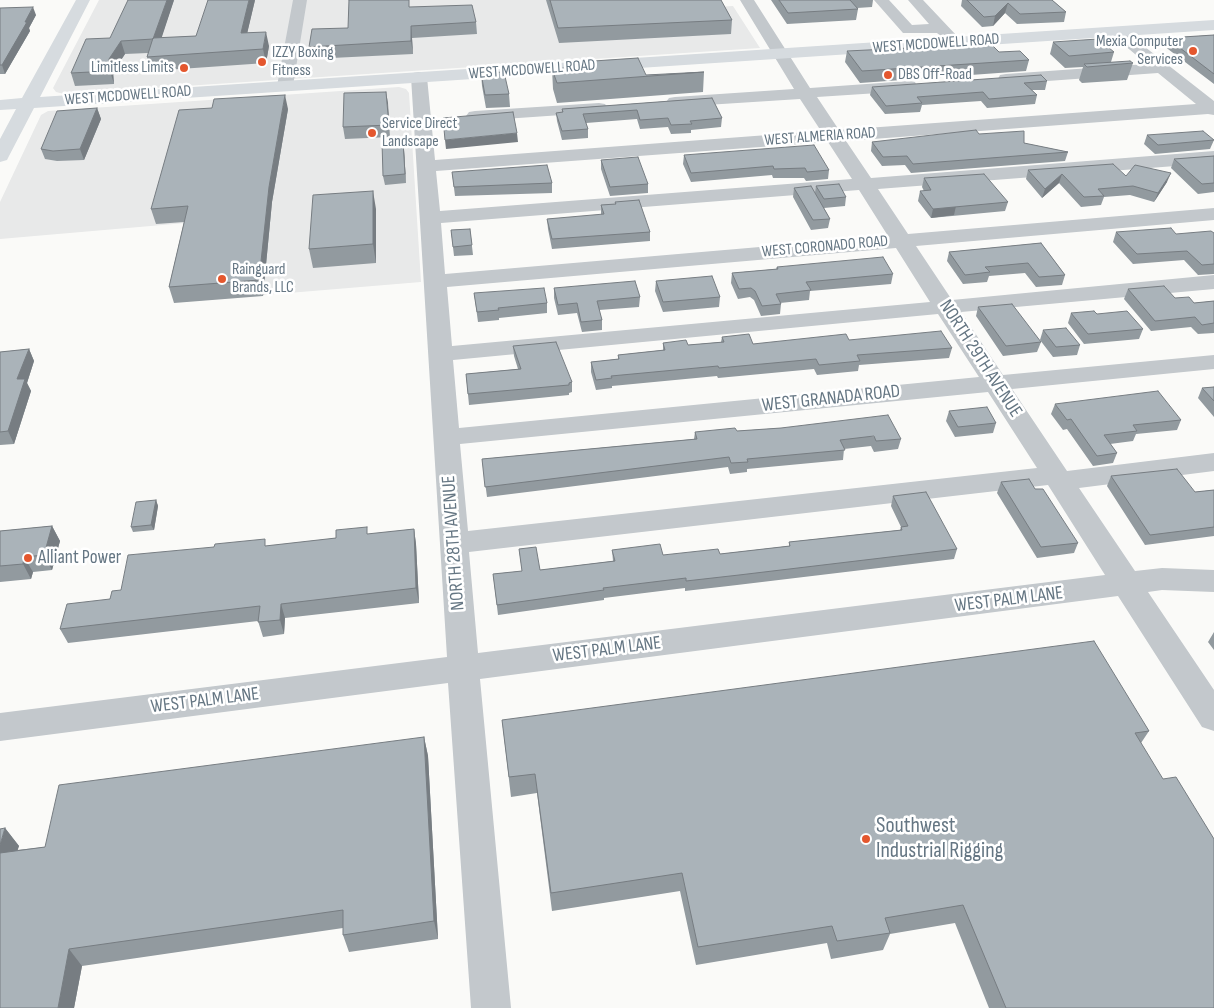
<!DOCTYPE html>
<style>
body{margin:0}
canvas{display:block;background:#fafaf8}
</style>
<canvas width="1214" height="1008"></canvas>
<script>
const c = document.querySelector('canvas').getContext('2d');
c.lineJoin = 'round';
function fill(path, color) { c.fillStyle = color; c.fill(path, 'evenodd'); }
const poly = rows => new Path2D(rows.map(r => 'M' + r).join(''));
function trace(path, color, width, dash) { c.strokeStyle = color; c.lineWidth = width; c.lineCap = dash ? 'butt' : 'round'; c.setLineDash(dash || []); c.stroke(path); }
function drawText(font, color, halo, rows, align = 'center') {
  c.font = font + ' "Sofia Sans Condensed",sans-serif'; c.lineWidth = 5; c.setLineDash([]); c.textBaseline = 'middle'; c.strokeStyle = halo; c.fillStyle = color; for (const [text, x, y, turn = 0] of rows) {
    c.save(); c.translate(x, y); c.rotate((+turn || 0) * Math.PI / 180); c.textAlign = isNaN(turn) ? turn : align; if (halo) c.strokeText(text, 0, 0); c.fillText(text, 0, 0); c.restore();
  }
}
fill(poly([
 [99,0,578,0,585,14,733,6,760,48,64,94,56,92,53,88],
 [399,87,406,89,409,93,421,282,180,302,197,222,0,239,0,202,41,115,48,111]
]), '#e8e9e9');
fill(poly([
 [293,0,307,0,293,86,291,90,285,91,279,90,277,86,293,0],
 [740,0,754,0,810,88,909,81,915,82,917,86,915,90,909,91,817,97,839,130,1196,104,1158,73,1006,84,1000,83,998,79,1000,75,1006,74,1147,64,1112,35,1109,32,1117,27,1122,29,1214,101,1214,115,1208,114,846,141,871,178,1214,151,1214,163,878,189,908,234,1214,208,1214,220,916,246,952,300,1214,275,1214,289,961,312,1003,375,1214,355,1214,369,1012,389,1067,471,1214,453,1214,471,1079,488,1135,571,1162,568,1214,570,1214,592,1162,590,1148,592,1214,690,1214,731,1202,727,1118,596,480,679,511,1008,471,1008,448,683,0,741,0,713,447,657,411,77,413,73,419,72,425,73,427,77,435,160,821,131,800,99,675,107,669,106,666,102,669,98,675,97,794,89,740,0],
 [828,142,852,179,440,211,436,171,828,142],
 [859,190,888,236,445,274,441,223,859,190],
 [896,248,930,302,452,346,447,287,896,248],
 [938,314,979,377,459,428,453,360,938,314],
 [988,392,1037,468,468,531,460,444,988,392],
 [1048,485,1105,575,478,653,469,552,1048,485],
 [874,0,889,0,912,25,929,24,908,0,923,0,957,36,949,41,944,39,937,33,903,33,874,0],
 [599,103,605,104,608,108,605,112,475,121,469,120,466,116,469,112,475,111,599,103]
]), '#c3c8cc');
fill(poly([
 [76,0,90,0,40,97,1214,20,1214,30,34,108,9,156,7,160,0,162,0,139,16,109,0,110,0,100,22,98,76,0]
]), '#d6dbdf');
fill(poly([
 [174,0,161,38,196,36,255,0,247,33,269,46,266,63,151,71,147,57,148,53,125,54,113,72,114,84,75,86,71,73,110,38],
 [546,0,721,0,732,20,731,34,559,43],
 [771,0,873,0,872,7,857,8,858,9,856,20,787,24],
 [962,0,1052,0,1066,12,1064,22,1017,24,1005,13,993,26,982,27,961,6],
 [410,7,476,22,477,34,412,38,413,54,311,59,309,47,348,28],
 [0,8,36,15,29,28,30,31,5,74,0,74],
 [1214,35,1214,84,1164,46,1167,38],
 [1053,42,1114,52,1111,62,1133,63,1127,80,1082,83,1079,80,1083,67,1065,68,1050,54],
 [847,51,999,52,1029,60,1026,71,860,83,845,62],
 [579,62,646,75,704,72,703,92,557,103,553,89,552,69,579,67],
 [481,73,509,94,510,107,486,108,482,86],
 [1047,81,1045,90,1032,90,1037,95,1035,104,987,108,981,101,922,105,920,112,885,114,870,95,872,87],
 [386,92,390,137,345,139,343,127],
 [712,98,722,118,721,127,691,130,691,133,671,134,668,127,640,129,637,119,586,123,588,129,588,138,562,140,557,121,556,113,562,112,562,109],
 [97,108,101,119,84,160,57,161,45,159,41,149],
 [288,109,272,202,263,296,174,303,169,287,184,222,156,224,151,209],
 [979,134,1068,152,1065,161,911,173,905,165,882,166,871,151,872,142],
 [1147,135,1214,140,1210,149,1155,154,1144,144],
 [404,150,406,183,385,185,383,176],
 [684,155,829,170,828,179,806,181,804,178,773,178,772,175,691,182,683,164],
 [1214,156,1214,192,1198,194,1171,168,1174,159],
 [601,160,648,184,648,193,610,196,601,169],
 [1028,170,1126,176,1167,182,1154,202,1130,195,1104,197,1101,205,1081,207,1059,183,1042,198,1026,179],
 [452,172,552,183,552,193,455,196],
 [924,178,1008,202,1005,211,931,218,918,201,920,191,924,191,922,187],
 [816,186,846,197,845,206,824,208,830,219,828,228,811,230,793,197,794,188,815,193],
 [615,202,650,232,650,241,552,249,548,229,547,219,601,215,601,205,615,204],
 [376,209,376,263,313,268,309,249],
 [470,229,473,255,454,256,451,230],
 [1116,232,1176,234,1214,233,1214,274,1198,275,1184,260,1133,264,1113,242],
 [1041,243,1065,275,1062,285,1036,287,1025,273,989,276,987,282,963,284,947,261,949,252],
 [777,267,893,274,891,284,810,291,809,300,780,303,781,304,780,314,761,316,754,300,750,297,738,299,731,283,732,273,776,269],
 [656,281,720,297,719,307,663,312,655,291],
 [554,288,640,297,639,307,599,310,602,320,602,330,582,332,577,313,558,315,554,298],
 [1128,289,1175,298,1194,303,1214,301,1214,333,1198,334,1191,327,1151,331,1124,299],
 [474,293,547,303,547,313,499,318,499,320,478,322],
 [978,307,1041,342,1037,352,1003,356,976,316],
 [1071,313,1097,314,1143,329,1139,339,1084,344,1068,323],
 [1043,330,1080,345,1077,355,1053,357,1040,340],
 [722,337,753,344,849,340,952,348,949,358,859,365,858,371,817,375,814,369,718,378,717,376,612,386,612,388,596,390,591,372,591,362,618,359,618,355,663,350,663,343,688,345,721,342],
 [513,346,572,382,572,392,569,393,569,395,469,405,466,374,518,369,514,356],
 [29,349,34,361,27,383,31,391,14,444,0,445,0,352],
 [1214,387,1214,417,1198,398,1202,388],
 [1055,404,1181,420,1177,430,1136,434,1133,441,1110,444,1117,453,1113,463,1093,466,1067,429,1063,430,1051,414],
 [949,411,996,423,993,433,955,437,946,421],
 [781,428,901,439,898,449,874,452,871,446,844,449,843,460,747,469,747,472,730,474,728,467,487,497,482,459,694,439,695,432,737,431],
 [1111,476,1195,492,1214,490,1214,536,1145,545,1107,486],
 [1001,482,1035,489,1078,543,1074,553,1037,558,997,493],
 [893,496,957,549,954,559,737,585,685,591,685,588,604,598,604,600,498,615,493,574,522,571,519,549,540,570,613,561,612,550,663,555,720,554,789,546,789,542,900,530,901,527,891,506],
 [156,500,158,506,154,530,133,532,131,527],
 [52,526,60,541,52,570,33,572,31,579,0,582,0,531],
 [414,529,416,544,419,603,285,618,284,634,263,637,258,621,68,643,60,629,110,599,121,590,268,546],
 [1214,632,1214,650,1208,642],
 [502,720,1149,731,1141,743,1214,1008,989,1008,955,923,890,934,883,950,831,959,827,943,696,965,680,891,552,911,537,793,511,797],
 [424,737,428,756,438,939,349,952,343,935,343,928,82,966,74,1008,0,1008,5,828,19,846,17,850,45,847]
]), '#929a9f');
fill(poly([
 [167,0,174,0,157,52,153,39],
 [249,0,255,0,244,47,241,33],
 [1008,3,1005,13,993,26,995,16],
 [33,7,36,15,29,28,30,31,5,74,2,65],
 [411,26,412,38,413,54,411,41],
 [266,32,269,46,266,63,263,49],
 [121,41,125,54,113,72,114,84,110,71,109,59],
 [386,92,388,103,390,137,389,125],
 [285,95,288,109,272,202,263,296,259,280,269,187],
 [97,108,101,119,84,160,80,149],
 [517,133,518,142,446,149,445,140],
 [403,141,404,150,406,183,405,174],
 [1171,173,1167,182,1154,202,1158,193],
 [1062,174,1059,183,1042,198,1045,189],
 [373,191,376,209,376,263,373,244],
 [956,206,954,215,931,218,933,209],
 [29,349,34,361,27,383,31,391,14,444,8,431,17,379],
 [156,500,158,506,154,530,151,525],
 [52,526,60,541,52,570,44,555],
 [414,529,416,544,419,603,416,588],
 [24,557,33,572,31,579,23,564],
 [281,604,285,618,284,634,280,620],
 [424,737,428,756,438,939,434,921],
 [5,828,19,846,11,871,0,856,0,845],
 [69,949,82,966,74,1008,58,1008]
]), '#777d82');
const building = poly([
 [128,0,167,0,153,39,121,41,109,59,110,71,71,73,86,39,110,38,128,0],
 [208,0,249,0,241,33,266,32,263,49,147,57,153,38,196,36,208,0],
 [349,0,409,0,409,7,472,5,476,22,411,26,411,41,309,47,312,29,348,28,349,0],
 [550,0,721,0,732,20,558,28,550,0],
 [779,0,850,0,858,9,788,13,779,0],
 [967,0,1052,0,1066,12,1020,14,1008,3,995,16,984,17,967,0],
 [33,7,25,22,27,22,2,65,0,65,0,8,33,7],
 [1214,35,1214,74,1167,38,1214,35],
 [1098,39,1114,52,1069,56,1053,42,1098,39],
 [991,44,999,52,1020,51,1029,60,862,71,847,51,991,44],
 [638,58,646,75,704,72,557,83,552,69,580,67,579,62,638,58],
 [1130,61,1133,63,1087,67,1084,64,1130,61],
 [504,72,509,94,485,95,481,73,504,72],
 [1041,75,1047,81,1024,83,1037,95,989,99,983,92,917,97,922,103,886,106,872,87,1041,75],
 [386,92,389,125,343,127,344,93,386,92],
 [285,95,269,187,259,280,169,287,188,206,151,209,179,110,212,108,214,99,285,95],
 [712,98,722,118,690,121,692,124,671,125,668,118,640,120,637,110,583,114,588,129,562,131,556,113,563,112,562,109,712,98],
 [97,108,80,149,53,151,41,149,57,111,97,108],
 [513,112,517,133,445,140,443,118,513,112],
 [976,130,979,134,1024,131,1024,143,1068,152,913,164,907,156,883,157,872,142,976,130],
 [1203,131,1214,140,1158,145,1147,135,1203,131],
 [403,141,405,174,383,176,382,142,403,141],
 [814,145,829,170,807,172,805,168,774,169,773,166,691,173,684,155,814,145],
 [1214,156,1214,183,1202,184,1174,159,1214,156],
 [638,157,648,184,610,187,601,160,638,157],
 [1113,164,1126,176,1135,165,1171,173,1158,193,1133,186,1098,189,1104,196,1084,197,1062,174,1045,189,1028,170,1113,164],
 [547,165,552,183,454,187,452,172,547,165],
 [984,174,1008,202,933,209,920,191,931,190,924,178,984,174],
 [839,184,846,197,824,199,816,186,839,184],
 [811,186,830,219,813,220,794,188,811,186],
 [373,191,373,244,309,249,313,195,373,191],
 [639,200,650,232,552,239,547,219,604,214,601,205,616,204,615,202,639,200],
 [1171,228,1176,234,1211,231,1214,233,1214,264,1202,265,1187,251,1137,254,1116,232,1171,228],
 [470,229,472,245,453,247,451,230,470,229],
 [1041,243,1065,275,1039,277,1028,263,985,267,990,272,965,275,949,252,1041,243],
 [883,257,893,274,806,282,811,290,776,294,781,304,762,306,755,291,751,288,739,289,732,273,778,269,777,267,883,257],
 [712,276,720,297,663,302,656,281,712,276],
 [635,281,640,297,597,301,602,320,581,322,577,303,558,305,554,288,635,281],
 [1164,286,1175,298,1189,297,1194,303,1214,301,1214,323,1202,325,1195,317,1155,321,1128,289,1164,286],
 [544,288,547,303,498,308,499,310,477,312,474,293,544,288],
 [1012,304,1041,342,1006,346,978,307,1012,304],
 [1094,311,1097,314,1127,311,1143,329,1088,334,1071,313,1094,311],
 [1066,328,1080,345,1056,347,1043,330,1066,328],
 [941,331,952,348,857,355,860,361,819,365,816,359,719,368,718,366,611,376,612,378,596,380,591,362,619,359,618,355,665,350,663,343,686,340,688,345,724,342,722,337,749,334,753,344,846,334,849,340,941,331],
 [556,342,572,382,569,383,569,385,468,394,466,374,521,369,513,346,556,342],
 [29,349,17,379,25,379,8,431,0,432,0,352,29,349],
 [1214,387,1214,401,1202,388,1214,387],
 [1158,391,1181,420,1133,425,1137,431,1104,435,1117,453,1097,456,1071,419,1067,420,1055,404,1158,391],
 [987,407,996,423,958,427,949,411,987,407],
 [888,415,901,439,876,441,874,436,840,440,845,450,747,459,748,462,731,463,729,457,485,487,482,459,697,439,695,432,735,428,737,431,781,428,888,415],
 [1177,469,1195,492,1214,490,1214,527,1150,535,1111,476,1177,469],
 [1029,479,1035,489,1043,489,1078,543,1041,547,1001,482,1029,479],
 [926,492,957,549,739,575,686,581,686,578,603,588,604,590,497,605,493,574,522,571,519,549,536,547,540,570,615,561,612,550,660,544,663,555,718,549,720,554,790,546,789,542,902,530,901,527,908,526,893,496,926,492],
 [156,500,151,525,131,527,136,502,156,500],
 [52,526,44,555,24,557,23,564,0,566,0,531,52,526],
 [367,527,367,534,414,529,416,588,281,604,280,620,258,622,260,606,60,629,67,604,110,599,112,591,121,590,128,555,214,547,215,544,265,539,265,546,336,538,336,530,367,527],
 [1094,641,1149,731,1135,733,1163,779,1176,777,1214,839,1214,1008,1006,1008,963,905,885,918,890,933,837,941,832,926,698,947,682,873,551,893,535,774,509,777,502,720,1094,641],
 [424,737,434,921,343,935,343,910,69,949,58,1008,0,1008,0,853,45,847,59,785,424,737],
 [5,828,0,845,0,829,5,828]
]);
fill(building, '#aab3b9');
trace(building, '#777d82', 1);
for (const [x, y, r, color] of [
 [1193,51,5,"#e4572e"],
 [262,62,5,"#e4572e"],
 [184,68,5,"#e4572e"],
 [888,75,5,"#e4572e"],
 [372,133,5,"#e4572e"],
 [222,279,5,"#e4572e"],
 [28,558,5,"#e4572e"],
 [866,839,5,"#e4572e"]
]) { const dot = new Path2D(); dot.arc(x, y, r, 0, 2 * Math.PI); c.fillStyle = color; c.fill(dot); trace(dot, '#fff', 2); }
drawText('16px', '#657683', '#fff', [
 ["Mexia Computer",1183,42,"right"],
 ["Services",1183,60,"right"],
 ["IZZY Boxing",272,53],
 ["Fitness",272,71],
 ["Limitless Limits",174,68,"right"],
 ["DBS Off-Road",898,75],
 ["Service Direct",382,124],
 ["Landscape",382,142],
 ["Rainguard",232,270],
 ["Brands, LLC",232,288]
], 'left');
drawText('16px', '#657683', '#fff', [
 ["WEST MCDOWELL ROAD",936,44,-4],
 ["WEST MCDOWELL ROAD",532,70,-4],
 ["WEST MCDOWELL ROAD",128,96,-4],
 ["WEST ALMERIA ROAD",820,137,-4],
 ["WEST CORONADO ROAD",825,247,-5]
]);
drawText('19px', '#657683', '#fff', [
 ["NORTH 29TH AVENUE",980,359,57],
 ["WEST GRANADA ROAD",831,399,-6],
 ["NORTH 28TH AVENUE",454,543,-94],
 ["WEST PALM LANE",1009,600,-7],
 ["WEST PALM LANE",607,650,-7],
 ["WEST PALM LANE",205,701,-7]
]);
drawText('19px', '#657683', '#fff', [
 ["Alliant Power",38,558]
], 'left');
drawText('22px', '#657683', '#fff', [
 ["Southwest",876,826],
 ["Industrial Rigging",876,851]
], 'left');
</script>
